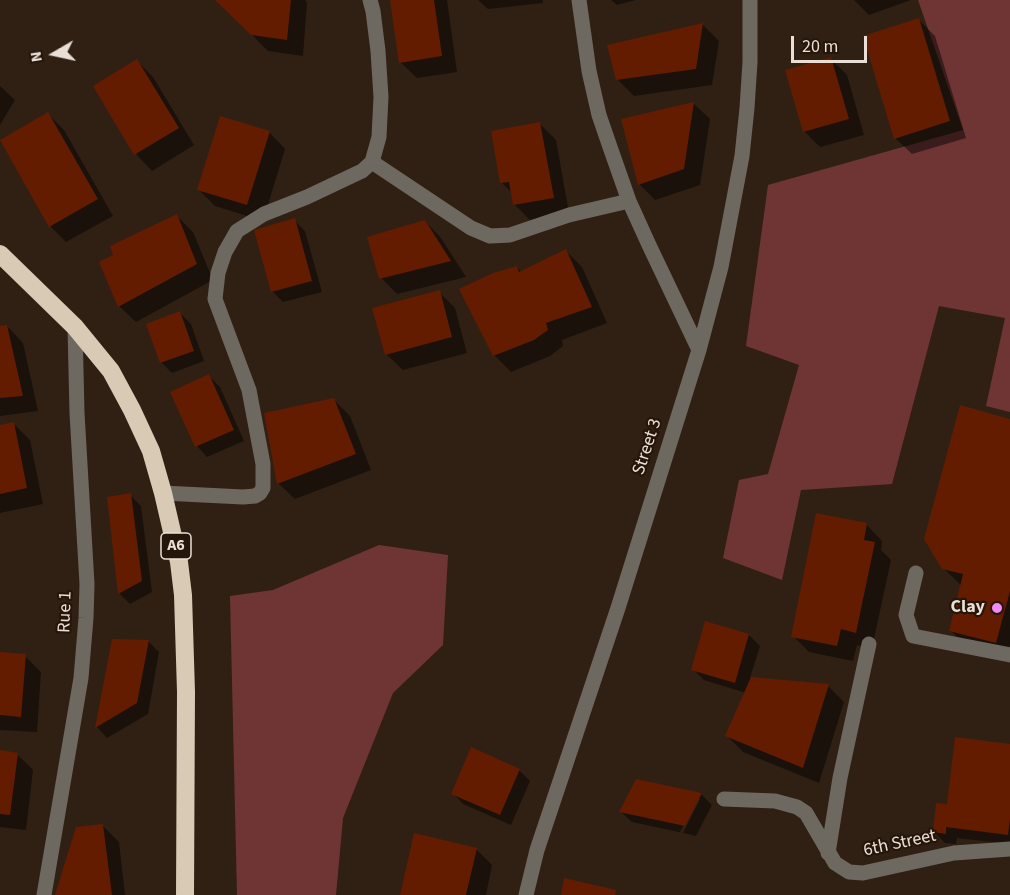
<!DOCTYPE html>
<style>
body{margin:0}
#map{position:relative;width:1010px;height:895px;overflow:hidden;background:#302014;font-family:"Source Sans 3",sans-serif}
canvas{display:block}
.north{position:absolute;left:24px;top:24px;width:60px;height:60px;-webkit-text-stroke:4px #26160a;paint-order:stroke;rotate:261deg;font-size:16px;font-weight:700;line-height:24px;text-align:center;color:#eadfd7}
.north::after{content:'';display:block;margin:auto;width:21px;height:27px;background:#eadfd7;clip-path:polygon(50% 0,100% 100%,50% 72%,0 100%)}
.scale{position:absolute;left:791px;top:36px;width:76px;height:27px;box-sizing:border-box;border:3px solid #eadfd7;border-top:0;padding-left:8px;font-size:18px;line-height:21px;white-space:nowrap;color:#eadfd7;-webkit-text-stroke:4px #26160a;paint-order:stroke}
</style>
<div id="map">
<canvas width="1010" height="895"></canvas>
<div class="north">N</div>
<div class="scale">20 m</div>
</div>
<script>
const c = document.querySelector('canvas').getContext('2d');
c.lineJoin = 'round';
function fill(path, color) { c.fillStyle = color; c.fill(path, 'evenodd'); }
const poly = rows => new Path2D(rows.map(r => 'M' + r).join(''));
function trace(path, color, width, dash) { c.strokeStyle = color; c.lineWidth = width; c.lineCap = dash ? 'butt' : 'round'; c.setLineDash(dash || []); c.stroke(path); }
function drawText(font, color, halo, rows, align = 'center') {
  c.font = font + ' "Source Sans 3",sans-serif'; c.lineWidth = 4.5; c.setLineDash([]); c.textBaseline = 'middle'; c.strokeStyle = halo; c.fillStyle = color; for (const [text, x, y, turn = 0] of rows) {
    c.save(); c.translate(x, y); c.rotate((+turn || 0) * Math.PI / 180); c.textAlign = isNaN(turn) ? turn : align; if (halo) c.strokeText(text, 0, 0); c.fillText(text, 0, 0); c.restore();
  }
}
fill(poly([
 [918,0,1010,0,1010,412,986,406,1005,318,939,306,892,484,801,490,782,580,723,558,739,480,768,474,799,365,746,346,768,185,963,130],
 [379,545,448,555,443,645,393,693,343,818,336,895,237,895,230,596,273,590]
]), '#6f3535');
fill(poly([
 [217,0,305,0,307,3,303,56,268,51],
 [391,0,447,0,457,72,417,78,400,62],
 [478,0,543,0,543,3,488,9],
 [611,0,636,0,617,5],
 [854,0,911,0,869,15],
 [919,20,935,36,966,138,912,154,895,138],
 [703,25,719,41,712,85,634,96,617,79,608,46],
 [831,59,847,75,864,135,820,147,804,131],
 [137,61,153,77,194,145,152,171,136,154,95,87],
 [0,86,15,100,0,125],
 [693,103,710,119,700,185,655,200,639,184],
 [48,114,64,130,113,216,66,242,50,226],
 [540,124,556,140,569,213,530,220,514,204,512,193,502,183],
 [269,132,285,149,263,221,215,206,199,190],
 [177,216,193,232,213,280,136,322,119,306],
 [294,220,305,231,322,292,283,302,272,291],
 [425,221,441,238,466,277,397,294,381,278],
 [566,251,582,267,607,323,562,340,563,346,550,356,511,372,495,356,461,290,517,267,522,273],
 [439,292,455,308,467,353,403,370,386,354],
 [180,313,191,324,204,361,172,373,161,362],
 [7,326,23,343,38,411,0,416,0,328],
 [209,376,220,387,244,441,207,457,197,446,172,393],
 [333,399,350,416,371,470,295,499,278,483],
 [1010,420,1010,661,971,651,950,630,962,586,943,568],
 [14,424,30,440,43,504,0,513,0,426],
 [130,495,141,506,152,592,130,604,119,593,108,498],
 [866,524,882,541,881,550,891,560,872,648,857,645,853,661,809,652,793,636],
 [749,635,760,646,750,678,828,686,844,702,819,783,743,752,727,736,746,693,704,680,693,669],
 [113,641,148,641,159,652,148,714,107,738,97,727],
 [0,654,25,656,41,672,37,732,0,730],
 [1010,745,1010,844,957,838,956,844,945,843,934,832,948,806],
 [0,752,17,754,33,770,26,830,0,827],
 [519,770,530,781,511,825,463,804,453,793],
 [701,794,712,805,696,836,683,833,700,799,697,799,680,832,683,833,632,822,621,812],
 [103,826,119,842,125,895,57,895],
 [476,849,492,865,486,895,401,895]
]), '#0007');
fill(poly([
 [215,0,291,0,287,40,251,35],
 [390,0,434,0,442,56,399,63],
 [919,18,950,121,894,139,863,36],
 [703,23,696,69,616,80,607,45],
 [831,57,849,119,803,132,785,70],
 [137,59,179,128,134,155,93,86],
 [694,102,684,169,638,185,621,119],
 [48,112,98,199,49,227,0,140],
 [220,116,270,131,247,205,197,190],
 [540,122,554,198,513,205,509,182,500,183,491,131],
 [177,214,197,264,118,307,99,262,113,255,110,246],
 [295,218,312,281,271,292,254,230],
 [425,220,451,261,379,279,367,237],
 [566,249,592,307,546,323,548,330,534,340,493,356,459,289,493,273,517,266,519,272],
 [440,290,452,337,385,355,372,308],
 [180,311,194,351,160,363,146,324],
 [7,325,23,396,0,398,0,326],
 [209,374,234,430,195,447,170,392],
 [334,398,356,454,277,484,264,413],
 [960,405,1010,419,1010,591,996,643,949,631,963,574,942,569,924,539],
 [14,422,27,488,0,494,0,425],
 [131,493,142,581,118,594,107,497],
 [816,513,867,523,864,540,875,542,856,633,841,629,837,646,791,637],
 [705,621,749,634,735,683,691,670],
 [112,639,149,640,137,703,95,728],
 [0,652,26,654,21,717,0,715],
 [751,677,829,684,803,768,725,736],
 [955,737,1010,744,1010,818,1008,835,946,827,946,834,933,832,936,803,947,804],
 [471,747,520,769,500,815,451,794],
 [0,750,18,753,10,815,0,814],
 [636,779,702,793,685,826,619,812],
 [103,824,112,895,55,895,76,827],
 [414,833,477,848,466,895,400,895],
 [564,878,616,890,615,895,561,895]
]), '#631c00');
trace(poly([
 [579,0,589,71,599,115,610,147,629,201,649,245,699,350],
 [372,162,471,228,490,236,510,235,569,215,629,201],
 [163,493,243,497,255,496,260,493,263,488,263,464,249,390,215,299,218,273,225,252,237,231,264,214,307,197,362,171,372,162,379,137,381,97,378,51,373,11,370,0],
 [916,573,906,615,913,636,1010,655],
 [724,799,775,801,797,807,806,813,835,863,849,872,863,873,954,853,1010,849],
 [828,853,840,778,869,644],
 [44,895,81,678,86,618,87,584,77,413,75,327],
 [526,895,537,850,618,608,699,350,721,267,742,156,747,108,750,62,750,0]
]), '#6e6960', 15);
trace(poly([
 [0,254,75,327,111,371,132,410,151,451,163,493,179,562,183,595,186,692,185,895]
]), '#d8cab5', 18);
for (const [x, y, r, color] of [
 [997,608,6,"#f18af4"]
]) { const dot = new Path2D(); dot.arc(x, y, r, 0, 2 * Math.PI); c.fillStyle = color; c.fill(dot); trace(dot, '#26160a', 2); }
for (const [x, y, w] of [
 [176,546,30]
]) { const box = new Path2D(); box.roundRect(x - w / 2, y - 13, w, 26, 4.5); c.fillStyle = '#26160a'; c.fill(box); trace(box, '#eadfd7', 1.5); }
drawText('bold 16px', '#eadfd7', null, [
 ["A6",176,546]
]);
drawText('18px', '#eadfd7', '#26160a', [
 ["Street 3",648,447,-72],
 ["Rue 1",66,612,-88],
 ["6th Street",900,844,-12]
]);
drawText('bold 18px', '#eadfd7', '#26160a', [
 ["Clay",985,608]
], 'right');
</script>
